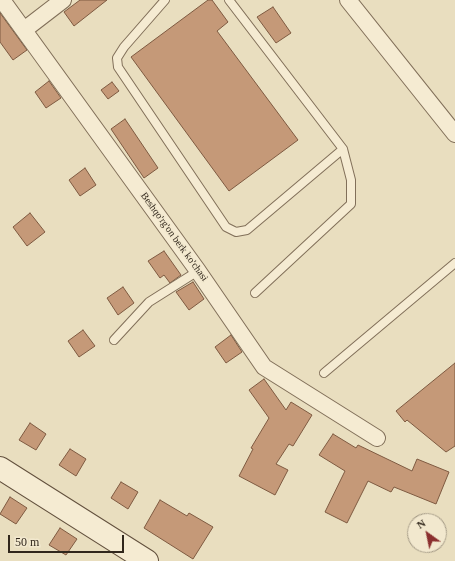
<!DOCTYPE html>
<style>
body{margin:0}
#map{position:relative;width:455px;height:561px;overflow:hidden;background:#e9debf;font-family:Georgia,serif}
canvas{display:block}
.north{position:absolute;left:407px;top:513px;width:40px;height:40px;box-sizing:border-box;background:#f2e8ce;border:1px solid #a59b87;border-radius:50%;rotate:327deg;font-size:11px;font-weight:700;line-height:16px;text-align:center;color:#31271c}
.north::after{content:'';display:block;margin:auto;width:14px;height:18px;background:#8b2f2e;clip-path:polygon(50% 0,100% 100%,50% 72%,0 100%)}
.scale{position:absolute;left:8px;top:535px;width:116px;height:18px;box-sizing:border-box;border:2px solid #31271c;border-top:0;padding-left:5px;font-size:12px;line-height:14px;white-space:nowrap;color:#31271c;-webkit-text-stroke:3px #f2e8ce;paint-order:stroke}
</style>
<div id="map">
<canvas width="455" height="561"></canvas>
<div class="north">N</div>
<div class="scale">50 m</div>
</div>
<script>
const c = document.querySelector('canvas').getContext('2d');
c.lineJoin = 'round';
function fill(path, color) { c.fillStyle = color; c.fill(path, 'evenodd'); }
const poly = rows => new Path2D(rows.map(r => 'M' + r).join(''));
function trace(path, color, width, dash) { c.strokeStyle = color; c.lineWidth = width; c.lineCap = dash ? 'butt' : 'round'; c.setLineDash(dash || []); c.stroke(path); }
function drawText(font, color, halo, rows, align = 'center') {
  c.font = font + ' Georgia,serif'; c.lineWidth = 3; c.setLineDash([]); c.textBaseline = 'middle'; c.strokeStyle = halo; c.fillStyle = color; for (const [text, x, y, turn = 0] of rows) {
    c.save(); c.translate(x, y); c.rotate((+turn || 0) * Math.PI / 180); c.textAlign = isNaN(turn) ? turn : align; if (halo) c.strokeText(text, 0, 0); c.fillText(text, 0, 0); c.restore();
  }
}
const building = poly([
 [80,0,107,0,74,26,64,12,80,0],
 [208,0,212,0,228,22,217,31,298,140,229,191,131,57,208,0],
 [273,7,291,33,276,43,257,17,273,7],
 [0,13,27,50,13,60,0,42,0,13],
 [49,81,61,98,46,108,35,92,49,81],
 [112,82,119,91,108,99,101,90,112,82],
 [125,119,158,168,144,178,111,129,125,119],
 [85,168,96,185,80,196,69,180,85,168],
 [30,213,45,232,27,246,13,227,30,213],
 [164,251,181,275,170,283,164,275,160,278,148,261,164,251],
 [193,282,204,299,189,310,176,292,193,282],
 [123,287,134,303,118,315,107,298,123,287],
 [83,330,95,346,79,357,68,341,83,330],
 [231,335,242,352,226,363,215,347,231,335],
 [455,363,455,446,446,452,407,420,405,422,396,411,455,363],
 [264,379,286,410,291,402,312,415,293,446,289,444,276,464,288,470,275,495,239,476,253,449,251,448,269,418,249,390,264,379],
 [30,423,46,434,36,450,19,440,30,423],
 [333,434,356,448,358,445,412,471,417,459,449,472,436,504,394,487,391,492,368,481,347,523,325,512,345,471,319,455,333,434],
 [70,449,86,459,76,476,59,465,70,449],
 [121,482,138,492,128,509,111,498,121,482],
 [10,497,27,508,16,524,0,514,10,497],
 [160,500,187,516,189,513,213,527,193,559,144,528,160,500],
 [60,528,77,539,66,555,49,545,60,528]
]);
fill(building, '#c59978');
trace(building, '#7e5a41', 1);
const lane = poly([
 [165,0,124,47,117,58,118,67,226,227,236,232,247,230,343,149],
 [229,0,343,149,351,180,351,204,255,293],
 [114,340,149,302,198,271],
 [324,373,455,263]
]);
const street = poly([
 [2,0,198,271,264,367,377,438],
 [348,0,455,134],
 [24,30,63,0]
]);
const secondary = poly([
 [0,468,147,561]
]);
trace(lane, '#816f59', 10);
trace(street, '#816f59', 18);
trace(secondary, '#62503d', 24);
trace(lane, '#f5ebd2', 8);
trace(street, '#f5ebd2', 16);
trace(secondary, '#f5ebd2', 22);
drawText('10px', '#31271c', '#f2e8ce', [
 ["Beshqo'rg'on berk ko'chasi",174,237,54]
]);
</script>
